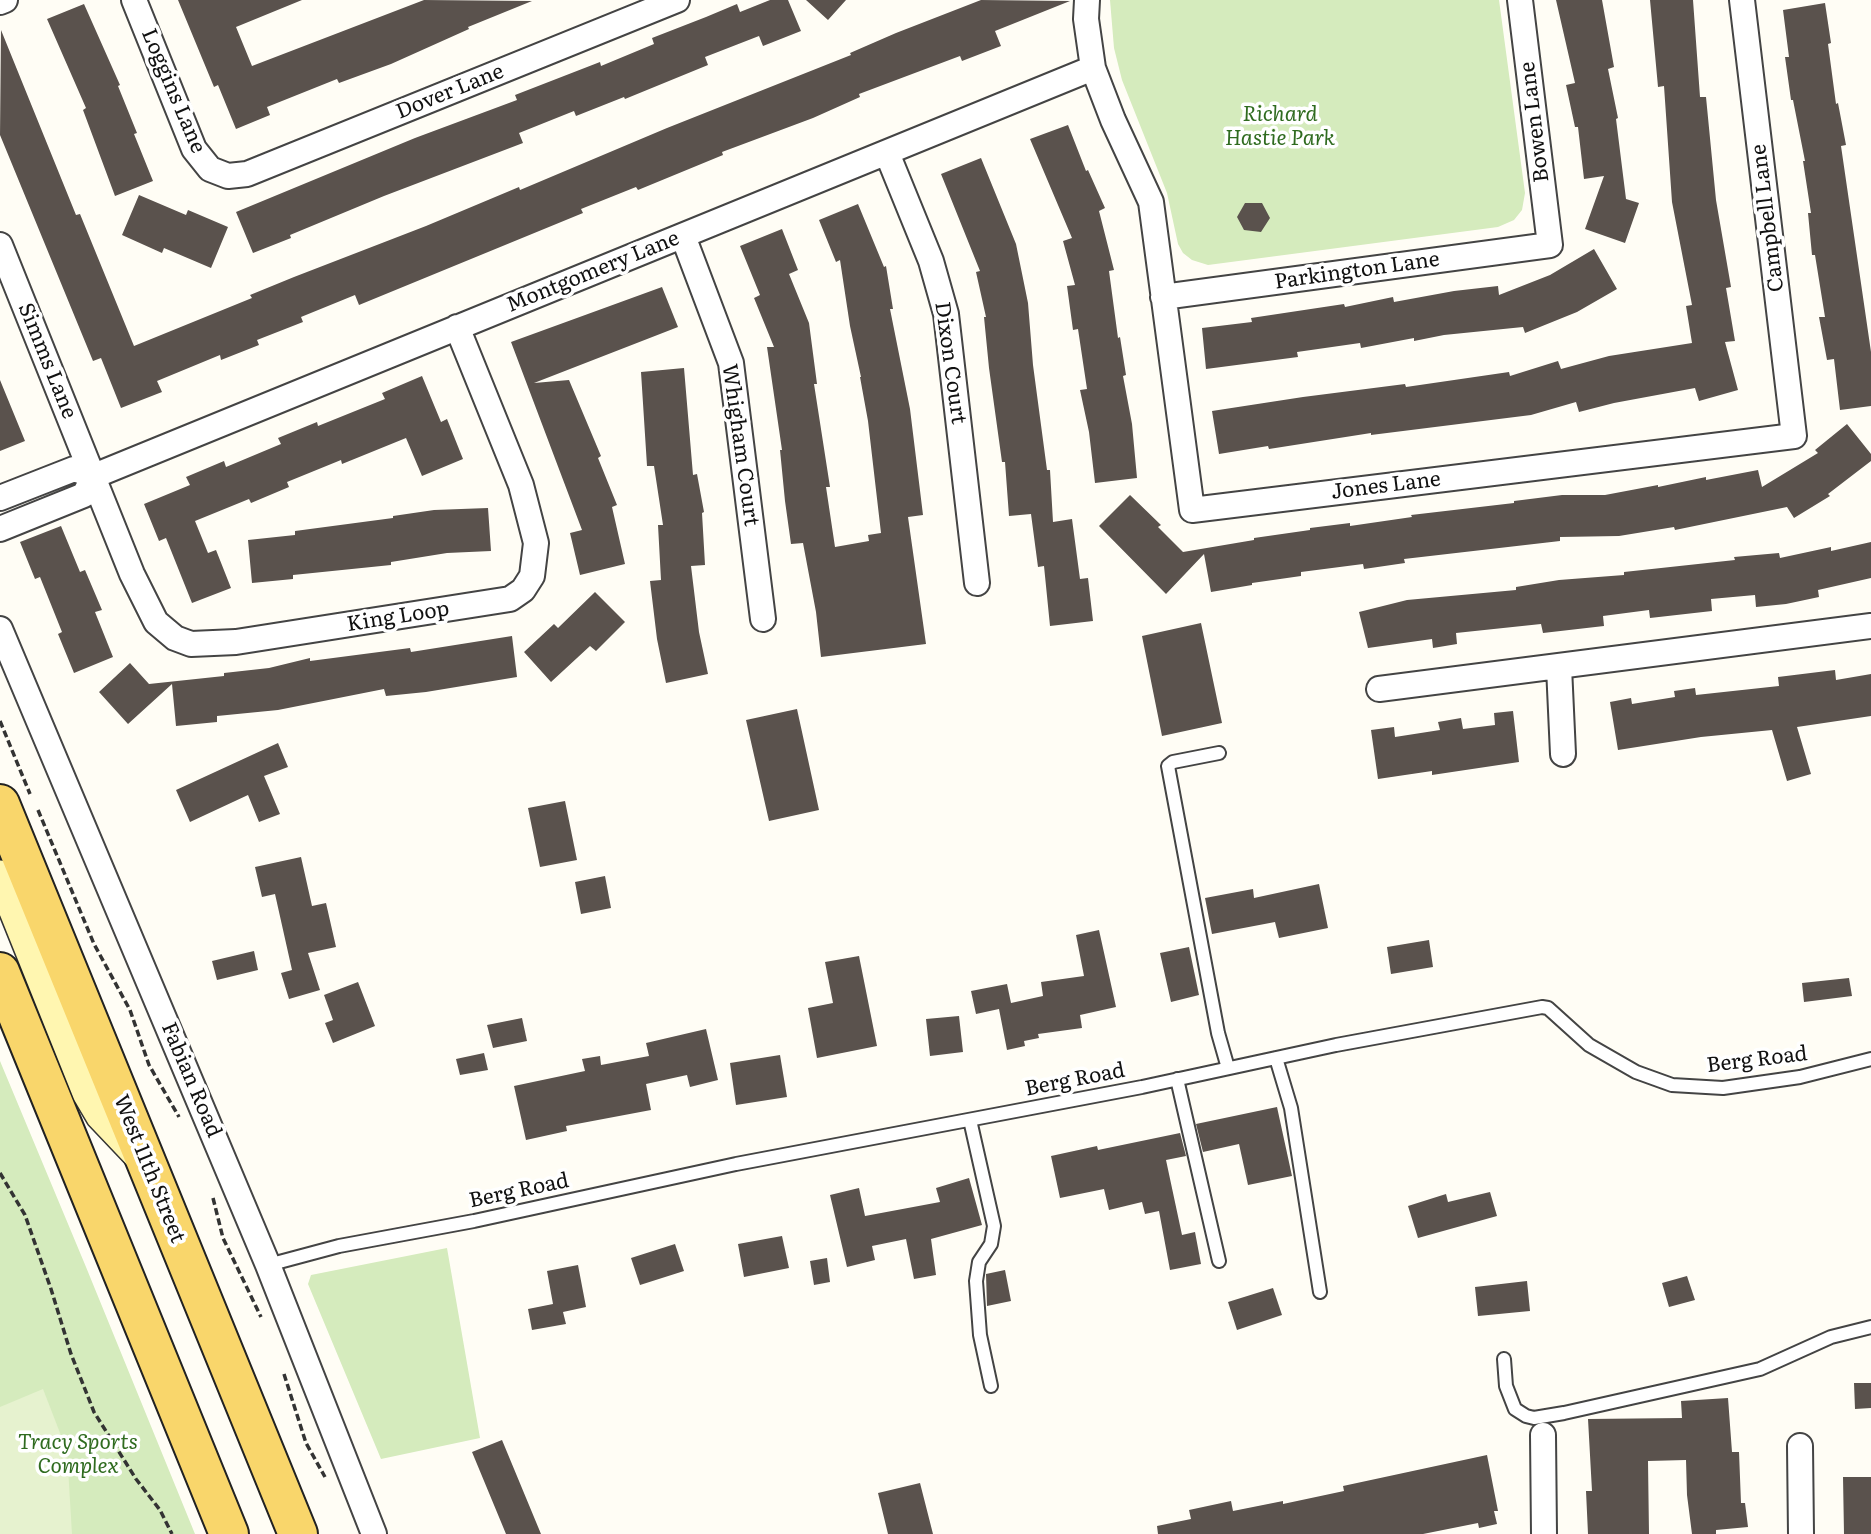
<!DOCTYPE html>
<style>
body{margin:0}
canvas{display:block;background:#fffdf5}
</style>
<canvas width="1871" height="1534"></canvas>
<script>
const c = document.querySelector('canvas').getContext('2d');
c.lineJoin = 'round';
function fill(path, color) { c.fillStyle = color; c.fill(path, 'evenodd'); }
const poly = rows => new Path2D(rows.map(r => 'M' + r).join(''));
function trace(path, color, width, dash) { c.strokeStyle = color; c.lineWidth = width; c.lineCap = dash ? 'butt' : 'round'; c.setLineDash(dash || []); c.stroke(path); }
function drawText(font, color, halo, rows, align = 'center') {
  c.font = font + ' Literata,serif'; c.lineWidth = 7; c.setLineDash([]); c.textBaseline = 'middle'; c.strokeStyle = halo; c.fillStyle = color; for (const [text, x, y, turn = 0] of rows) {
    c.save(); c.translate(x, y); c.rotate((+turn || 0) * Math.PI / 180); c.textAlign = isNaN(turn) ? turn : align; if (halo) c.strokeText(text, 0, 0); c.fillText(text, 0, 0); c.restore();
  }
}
fill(poly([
 [1110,0,1499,0,1525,193,1522,210,1514,220,1498,227,1208,265,1192,260,1183,253,1178,244,1167,193,1122,80,1114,48],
 [0,1061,86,1267,195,1534,0,1534],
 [447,1248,480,1438,381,1459,308,1284,311,1275]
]), '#d5ebbd');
fill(poly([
 [43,1389,67,1451,72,1534,0,1534,0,1407]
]), '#e6f2cf');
fill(poly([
 [178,0,302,0,236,27,252,66,424,0,532,1,468,27,469,29,391,64,339,83,337,79,267,107,270,115,236,129,218,85,214,87],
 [770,0,788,0,801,31,763,46,759,36,705,57,708,65,625,99,624,97,576,116,574,111,519,133,523,143,384,196,290,235,291,238,253,253,236,212,415,138,517,100,515,95,600,62,601,66,654,44,652,38,706,17,737,4,740,12],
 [806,0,846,0,828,20],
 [981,0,1070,1,995,31,1001,46,962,61,960,56,859,94,860,97,813,118,722,152,723,155,638,190,636,187,581,209,583,213,359,305,355,295,301,317,303,322,257,340,259,345,221,360,220,355,157,381,162,392,121,408,101,358,93,361,0,135,1,30,76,215,80,214,134,346,252,298,250,295,294,277,426,226,519,187,520,190,667,128,851,55,850,53,896,33],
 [1556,0,1602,0,1614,67,1608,69,1618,118,1616,119,1626,199,1639,203,1625,243,1585,229,1604,176,1584,179,1578,127,1575,127,1566,85,1575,83],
 [1650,0,1693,0,1700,97,1706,97,1716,200,1731,287,1726,288,1735,341,1725,342,1738,390,1699,401,1695,388,1614,403,1579,412,1576,402,1531,415,1371,435,1371,433,1269,449,1268,446,1219,454,1212,411,1303,397,1405,384,1406,387,1509,372,1510,376,1558,361,1561,369,1609,356,1692,343,1686,306,1692,305,1672,202,1664,86,1658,87],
 [1825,3,1831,43,1828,44,1836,104,1838,103,1846,145,1841,146,1871,352,1871,406,1840,410,1834,359,1827,360,1819,317,1825,317,1815,255,1812,255,1808,213,1811,213,1803,161,1805,161,1793,100,1791,100,1785,57,1789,57,1783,10],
 [84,4,120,85,118,86,137,133,134,134,153,181,115,196,83,110,86,108,47,19],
 [1068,125,1086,171,1088,170,1105,208,1099,211,1114,270,1109,271,1118,338,1120,337,1126,375,1123,376,1132,424,1137,478,1095,483,1089,432,1080,390,1087,389,1078,329,1073,330,1067,286,1075,285,1063,241,1072,238,1030,139],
 [981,158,1016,244,1028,303,1033,365,1047,470,1050,470,1053,522,1072,519,1080,579,1088,578,1093,621,1050,626,1044,566,1038,567,1031,514,1009,516,1005,462,1002,462,989,368,984,317,986,317,976,272,980,271,941,174],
 [139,195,186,215,188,210,228,227,211,268,164,248,162,253,122,235],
 [1245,203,1262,203,1270,218,1261,232,1244,230,1237,217],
 [858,204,884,267,886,266,893,309,890,309,910,409,923,515,908,517,926,644,821,657,816,612,803,543,791,544,785,501,780,450,782,450,767,347,774,347,754,298,760,295,740,246,782,229,798,270,789,274,809,323,817,384,814,384,830,487,826,487,835,547,869,541,868,535,881,533,868,421,860,377,861,377,850,326,840,260,836,262,819,220],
 [1594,249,1617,289,1577,312,1525,333,1523,327,1444,335,1414,341,1414,338,1361,348,1360,343,1297,352,1298,357,1206,369,1202,328,1252,322,1251,318,1344,304,1345,307,1393,297,1394,302,1454,291,1498,286,1499,295,1550,275],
 [662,287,678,327,534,383,569,380,601,456,598,458,617,505,612,507,625,564,580,575,570,533,582,530,511,342],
 [684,368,693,475,697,474,704,512,702,513,705,565,691,566,699,632,708,674,666,683,657,639,650,581,661,580,658,525,663,525,654,466,647,466,641,372],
 [422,376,441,422,447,419,463,459,422,476,406,438,342,464,341,460,287,482,289,487,251,503,249,499,195,521,208,553,216,550,231,588,192,603,166,538,159,541,144,504,190,485,186,477,224,461,226,467,281,444,278,438,317,422,318,426,385,399,382,393],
 [0,380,25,441,0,451],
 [1847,424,1871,454,1871,461,1828,494,1830,496,1794,518,1787,507,1675,530,1674,527,1619,536,1560,537,1560,541,1404,559,1405,563,1364,569,1363,564,1301,572,1301,576,1252,583,1252,585,1211,592,1204,554,1166,594,1099,526,1130,495,1161,525,1158,527,1183,552,1254,540,1254,538,1310,530,1310,528,1350,523,1350,526,1412,517,1411,515,1514,503,1514,501,1562,495,1605,495,1658,485,1658,487,1706,477,1706,480,1758,470,1762,487,1818,453,1815,450],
 [488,508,491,551,447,553,391,562,391,565,293,575,293,579,252,583,248,540,295,535,295,531,393,518,393,516,434,510],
 [61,526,80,572,85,570,102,610,95,612,113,657,74,673,58,634,62,632,40,577,35,579,20,542],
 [1871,542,1871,578,1818,590,1819,597,1786,604,1756,607,1755,595,1711,599,1712,611,1650,618,1649,610,1603,616,1604,626,1543,633,1541,624,1456,633,1457,644,1433,648,1432,639,1368,648,1359,612,1407,600,1516,590,1516,587,1559,580,1624,575,1624,572,1735,560,1734,557,1779,553,1780,558,1831,547,1831,551],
 [595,592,625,622,596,651,590,646,551,682,524,652,554,624,558,628],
 [1201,623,1222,723,1162,736,1142,636],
 [512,636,517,677,426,692,386,696,384,689,278,710,217,716,217,722,176,726,172,684,128,724,99,692,130,663,149,684,224,676,224,673,269,668,310,658,310,661,410,648,411,652],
 [1835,670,1836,680,1871,674,1871,716,1797,727,1811,774,1787,781,1772,730,1701,737,1618,750,1610,702,1631,698,1632,704,1675,697,1674,691,1695,688,1696,695,1779,686,1778,677],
 [797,709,819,810,769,821,746,720],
 [1513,711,1519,762,1432,775,1432,771,1378,779,1371,730,1394,727,1395,737,1440,730,1438,722,1461,718,1463,729,1495,725,1494,713],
 [278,743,288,767,264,776,280,814,259,822,248,795,190,822,176,790],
 [565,801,577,860,540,867,528,808],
 [301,857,312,906,326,903,336,947,308,953,320,990,289,999,281,973,292,970,275,894,262,897,255,867],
 [605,876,611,908,581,914,575,882],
 [1319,884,1328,928,1279,938,1275,922,1212,934,1205,898,1253,889,1254,898],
 [1099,930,1116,1007,1080,1015,1082,1028,1038,1034,1039,1038,1024,1041,1025,1046,1007,1050,999,1009,976,1014,971,991,1007,984,1011,1003,1043,996,1041,982,1084,976,1076,935],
 [1429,940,1433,967,1391,974,1387,947],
 [1189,947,1199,995,1171,1002,1160,953],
 [254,951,258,970,217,980,212,961],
 [859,956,877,1046,817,1058,808,1008,833,1003,825,962],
 [1849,978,1852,996,1804,1002,1802,983],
 [358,982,375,1026,333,1043,325,1023,333,1020,324,995],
 [959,1016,963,1052,930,1056,926,1019],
 [522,1018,527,1041,493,1048,487,1025],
 [706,1029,718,1080,690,1087,687,1075,646,1084,651,1110,566,1126,567,1131,526,1140,514,1086,585,1071,582,1059,600,1056,601,1065,649,1056,646,1043],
 [484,1053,488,1070,460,1075,456,1059],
 [780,1055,787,1097,736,1105,730,1063],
 [1277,1107,1292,1176,1248,1185,1239,1144,1203,1152,1196,1124],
 [1180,1133,1186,1156,1166,1160,1182,1235,1195,1232,1201,1264,1170,1270,1159,1211,1145,1214,1142,1202,1109,1210,1104,1189,1060,1198,1051,1156,1097,1146,1098,1150],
 [969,1178,982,1225,931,1239,936,1275,914,1279,906,1239,872,1246,875,1260,847,1267,830,1195,859,1188,865,1216,940,1202,936,1188],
 [1490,1192,1497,1216,1418,1238,1408,1206,1446,1194,1448,1202],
 [782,1236,789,1268,744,1277,738,1244],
 [675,1244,684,1271,640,1285,631,1258],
 [827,1258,830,1282,814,1285,810,1261],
 [578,1265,586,1307,563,1312,566,1324,532,1330,528,1309,553,1304,547,1271],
 [1005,1270,1011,1301,987,1306,986,1274],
 [1687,1276,1695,1300,1669,1307,1662,1283],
 [1527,1281,1530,1311,1478,1316,1475,1287],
 [1273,1288,1282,1315,1237,1330,1228,1302],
 [1854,1383,1871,1383,1871,1408,1855,1409],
 [1728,1398,1732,1452,1739,1452,1741,1503,1745,1503,1748,1527,1716,1530,1716,1534,1692,1534,1687,1495,1686,1460,1648,1461,1649,1534,1588,1534,1586,1491,1592,1491,1588,1419,1682,1418,1681,1401],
 [502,1440,541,1534,506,1534,472,1452],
 [1487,1455,1498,1511,1494,1511,1497,1524,1479,1528,1478,1523,1423,1534,1158,1534,1157,1526,1191,1519,1189,1510,1231,1501,1233,1511,1283,1501,1283,1504,1344,1491,1343,1486],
 [1843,1477,1871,1477,1871,1534,1844,1534],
 [920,1483,933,1534,888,1534,878,1493]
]), '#5a524d');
const lane = poly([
 [1219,753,1173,762,1168,766,1218,1033,1228,1068],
 [1276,1058,1291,1108,1320,1292],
 [1177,1079,1219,1261],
 [970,1120,994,1226,991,1244,979,1262,976,1281,980,1335,991,1386],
 [268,1265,339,1246,474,1221,736,1164,1142,1087,1336,1045,1542,1007,1548,1008,1589,1045,1636,1072,1672,1085,1723,1088,1800,1077,1871,1059],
 [1504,1359,1506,1386,1515,1409,1526,1416,1534,1418,1564,1413,1760,1369,1831,1337,1871,1327]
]);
const street = poly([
 [134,0,194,149,210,169,228,176,247,174,677,0],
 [1087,0,1086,19,1093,68,1113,120,1151,202,1192,510,1794,436,1742,0],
 [0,2,5,0],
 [887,153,931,261,946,314,977,583],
 [683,236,731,363,763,619],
 [0,245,132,574,156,622,175,638,191,644,236,642,510,599,523,590,532,576,536,543,521,485,457,327],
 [1163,297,1550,245,1520,0],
 [0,498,74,469,94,476],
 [0,529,84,495,94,476,1093,68],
 [0,629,268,1265,374,1534],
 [1559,667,1563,754],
 [1379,689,1871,626],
 [1543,1435,1544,1534],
 [1800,1446,1801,1534]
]);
const secondary = poly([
 [0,878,16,908,90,1092,103,1114,141,1154]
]);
const primary = poly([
 [0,804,298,1534],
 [0,972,229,1534]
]);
trace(lane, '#444', 16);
trace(street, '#444', 28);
trace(secondary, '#333', 38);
trace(primary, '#222', 42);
trace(poly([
 [0,721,30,794],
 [38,810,94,944,130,1010,149,1065,179,1117],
 [0,1173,25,1215,51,1289,71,1354,94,1412,136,1479,160,1510,172,1534],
 [213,1198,223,1238,261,1317],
 [284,1374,306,1443,325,1477]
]), '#333', 3.5, [7, 3.5]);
trace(lane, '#fff', 12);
trace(street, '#fff', 24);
trace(secondary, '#fff6b0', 35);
trace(primary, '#f9d66b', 38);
drawText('21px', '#111', '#fff', [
 ["Loggins Lane",173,91,67],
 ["Dover Lane",450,92,-22],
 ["Bowen Lane",1535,122,-97],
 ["Campbell Lane",1768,218,-97],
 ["Parkington Lane",1357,271,-8],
 ["Montgomery Lane",593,272,-22],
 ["Simms Lane",47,361,68],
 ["Dixon Court",950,363,82],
 ["Whigham Court",740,445,82],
 ["Jones Lane",1386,486,-7],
 ["King Loop",398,617,-9],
 ["Berg Road",1757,1060,-7],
 ["Fabian Road",191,1080,67],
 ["Berg Road",1075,1080,-11],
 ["West 11th Street",149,1169,68],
 ["Berg Road",519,1191,-12]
]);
drawText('italic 21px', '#2f6b1f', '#fff', [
 ["Richard",1280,115],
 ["Hastie Park",1280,139],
 ["Tracy Sports",78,1443],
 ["Complex",78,1467]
]);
</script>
